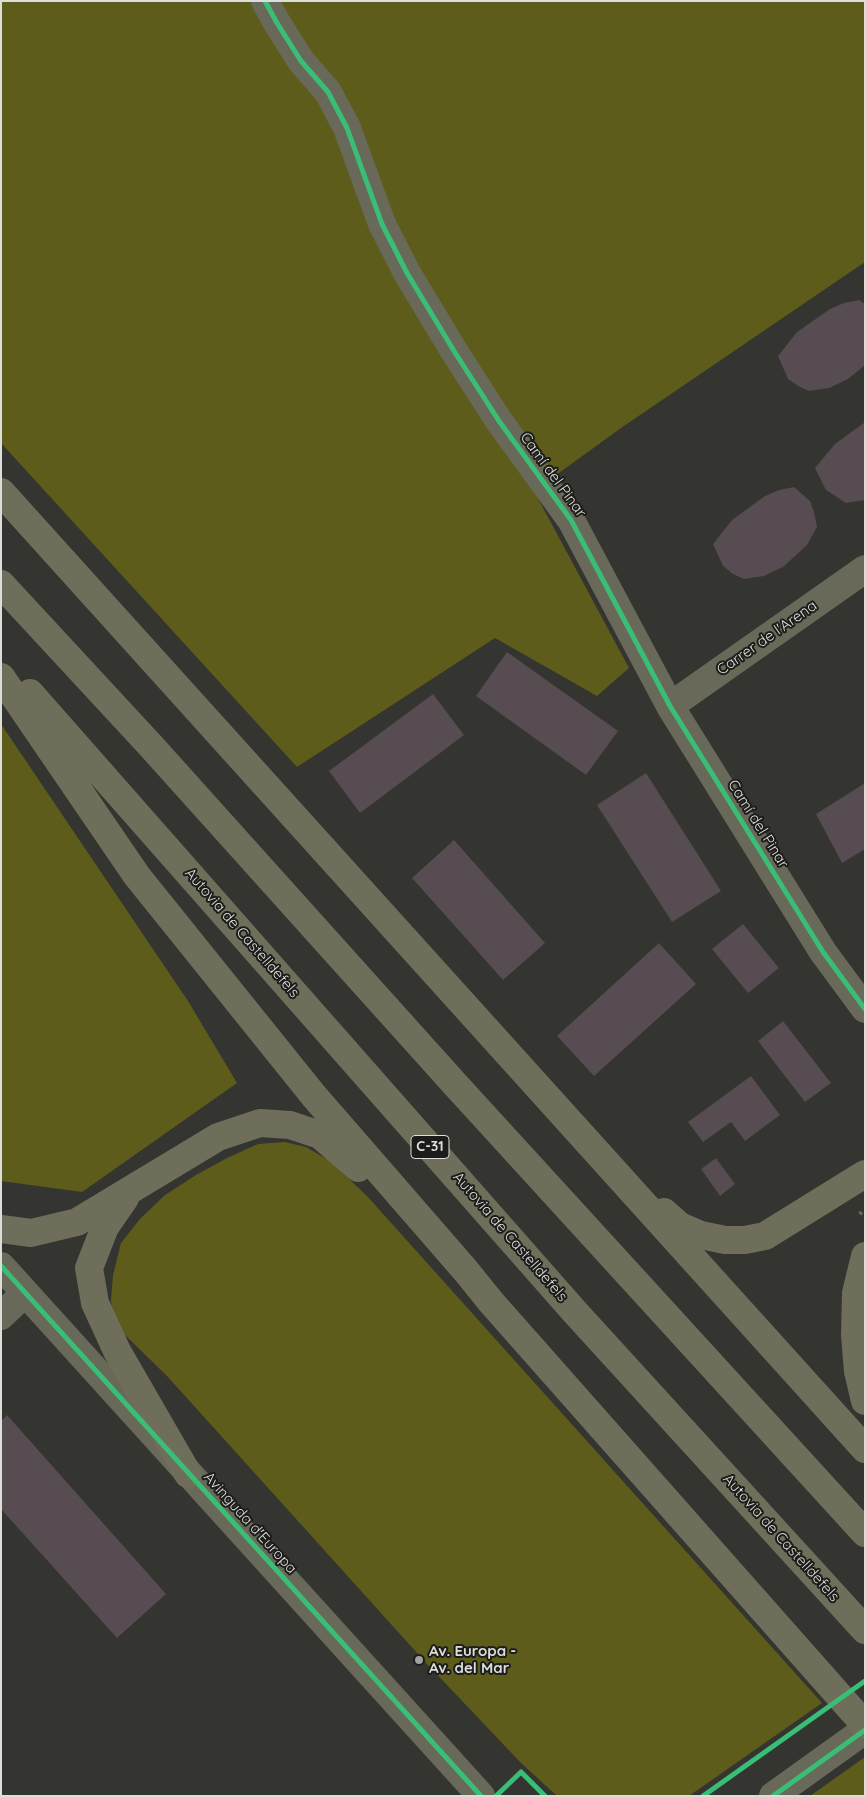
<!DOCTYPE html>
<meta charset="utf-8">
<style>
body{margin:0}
#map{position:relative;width:866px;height:1797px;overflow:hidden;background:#343431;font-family:Quicksand,sans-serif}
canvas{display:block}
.frame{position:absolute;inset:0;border:2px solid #ddddd9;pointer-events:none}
</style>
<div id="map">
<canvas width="866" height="1797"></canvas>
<div class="frame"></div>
</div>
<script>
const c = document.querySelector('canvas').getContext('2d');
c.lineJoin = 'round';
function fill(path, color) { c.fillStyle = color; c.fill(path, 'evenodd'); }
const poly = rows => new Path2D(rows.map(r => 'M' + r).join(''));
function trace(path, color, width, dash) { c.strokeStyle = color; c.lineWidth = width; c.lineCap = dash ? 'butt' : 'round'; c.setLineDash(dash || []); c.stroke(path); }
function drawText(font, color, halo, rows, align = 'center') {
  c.font = font + ' Quicksand,sans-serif'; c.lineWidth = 4; c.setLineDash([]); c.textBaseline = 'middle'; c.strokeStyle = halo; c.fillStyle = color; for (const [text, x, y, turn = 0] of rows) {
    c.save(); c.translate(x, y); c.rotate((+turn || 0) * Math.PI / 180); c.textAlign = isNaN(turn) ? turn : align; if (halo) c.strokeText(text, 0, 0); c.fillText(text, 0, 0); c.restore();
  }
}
fill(poly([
 [1,1,865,1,865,262,621,428,534,491,629,668,597,696,495,638,297,767,1,443],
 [1,724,188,1001,237,1083,82,1192,1,1181],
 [285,1142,306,1147,330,1161,367,1196,822,1703,689,1796,557,1796,521,1763,427,1664,167,1376,125,1335,113,1321,111,1300,113,1275,121,1243,140,1219,165,1195,196,1175,227,1158,258,1144],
 [865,1757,865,1796,810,1796]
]), '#5d5c1a');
fill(poly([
 [859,300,865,304,865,365,848,379,829,388,809,391,798,386,788,379,778,356,797,332,830,309,844,303],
 [865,422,865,500,846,503,826,490,815,468,835,444],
 [794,487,810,501,814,512,817,527,807,545,783,567,764,576,744,579,733,574,723,566,713,544,732,520,765,496,779,490],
 [507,652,618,731,586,775,476,696],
 [433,694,464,735,360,813,329,771],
 [646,773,721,891,672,922,597,805],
 [865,783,865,849,842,863,816,814],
 [454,840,545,943,503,980,412,878],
 [743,924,779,968,748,993,712,949],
 [659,943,696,984,594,1076,557,1036],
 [783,1021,831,1083,805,1102,758,1041],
 [751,1076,780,1115,745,1141,731,1122,703,1142,688,1122],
 [716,1158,735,1184,720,1196,701,1169],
 [7,1415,166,1594,117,1638,1,1509,1,1421]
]), '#564c51');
trace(poly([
 [859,1212,865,1216]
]), '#66665c', 3, [4, 2.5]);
trace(poly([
 [265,1,277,23,301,61,328,92,347,128,382,224,407,273,454,351,499,421,571,520,670,706,823,952,865,1009],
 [670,706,865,569],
 [1,1266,481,1796],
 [1,1316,25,1293],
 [773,1796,865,1730]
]), '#696959', 28);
trace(poly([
 [1,492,865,1449],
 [1,584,151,746,453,1082,865,1533],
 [1,677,137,876,314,1096,466,1271,491,1302,865,1725],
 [30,693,574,1311,865,1630],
 [125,1198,105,1227,89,1268,95,1303,117,1351,188,1474],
 [664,1212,680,1226,701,1235,725,1240,745,1240,765,1236,865,1174],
 [1,1229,31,1233,77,1222,218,1137,260,1123,290,1125,320,1135,358,1168],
 [865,1256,856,1293,855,1335,858,1371,865,1401]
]), '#6e6e5a', 28);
trace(poly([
 [265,1,277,23,301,61,328,92,347,128,382,224,407,273,454,351,499,421,571,520,670,706,823,952,865,1009],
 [1,1266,481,1796],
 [496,1796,521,1772,545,1796],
 [703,1796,865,1681],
 [773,1796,865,1730]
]), '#3abd76', 5);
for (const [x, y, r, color] of [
 [419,1660,5,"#a2a29e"]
]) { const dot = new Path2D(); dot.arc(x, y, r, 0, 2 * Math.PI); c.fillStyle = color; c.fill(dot); trace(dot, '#1c1d1a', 2); }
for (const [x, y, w] of [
 [430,1147,38]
]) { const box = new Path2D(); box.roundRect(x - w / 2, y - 11.5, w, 23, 4); c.fillStyle = '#1c1d1a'; c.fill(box); trace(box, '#ddddd9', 1); }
drawText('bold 14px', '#ddddd9', null, [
 ["C-31",430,1147]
]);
drawText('15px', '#ddddd9', '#1c1d1a', [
 ["Camí del Pinar",553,475,54],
 ["Carrer de l'Arena",767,638,-35],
 ["Camí del Pinar",758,824,58],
 ["Autovia de Castelldefels",242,933,49],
 ["Autovia de Castelldefels",510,1237,49],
 ["Avinguda d'Europa",250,1523,48],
 ["Autovia de Castelldefels",781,1538,48]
]);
drawText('bold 15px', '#ddddd9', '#1c1d1a', [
 ["Av. Europa -",429,1651],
 ["Av. del Mar",429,1668]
], 'left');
</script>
